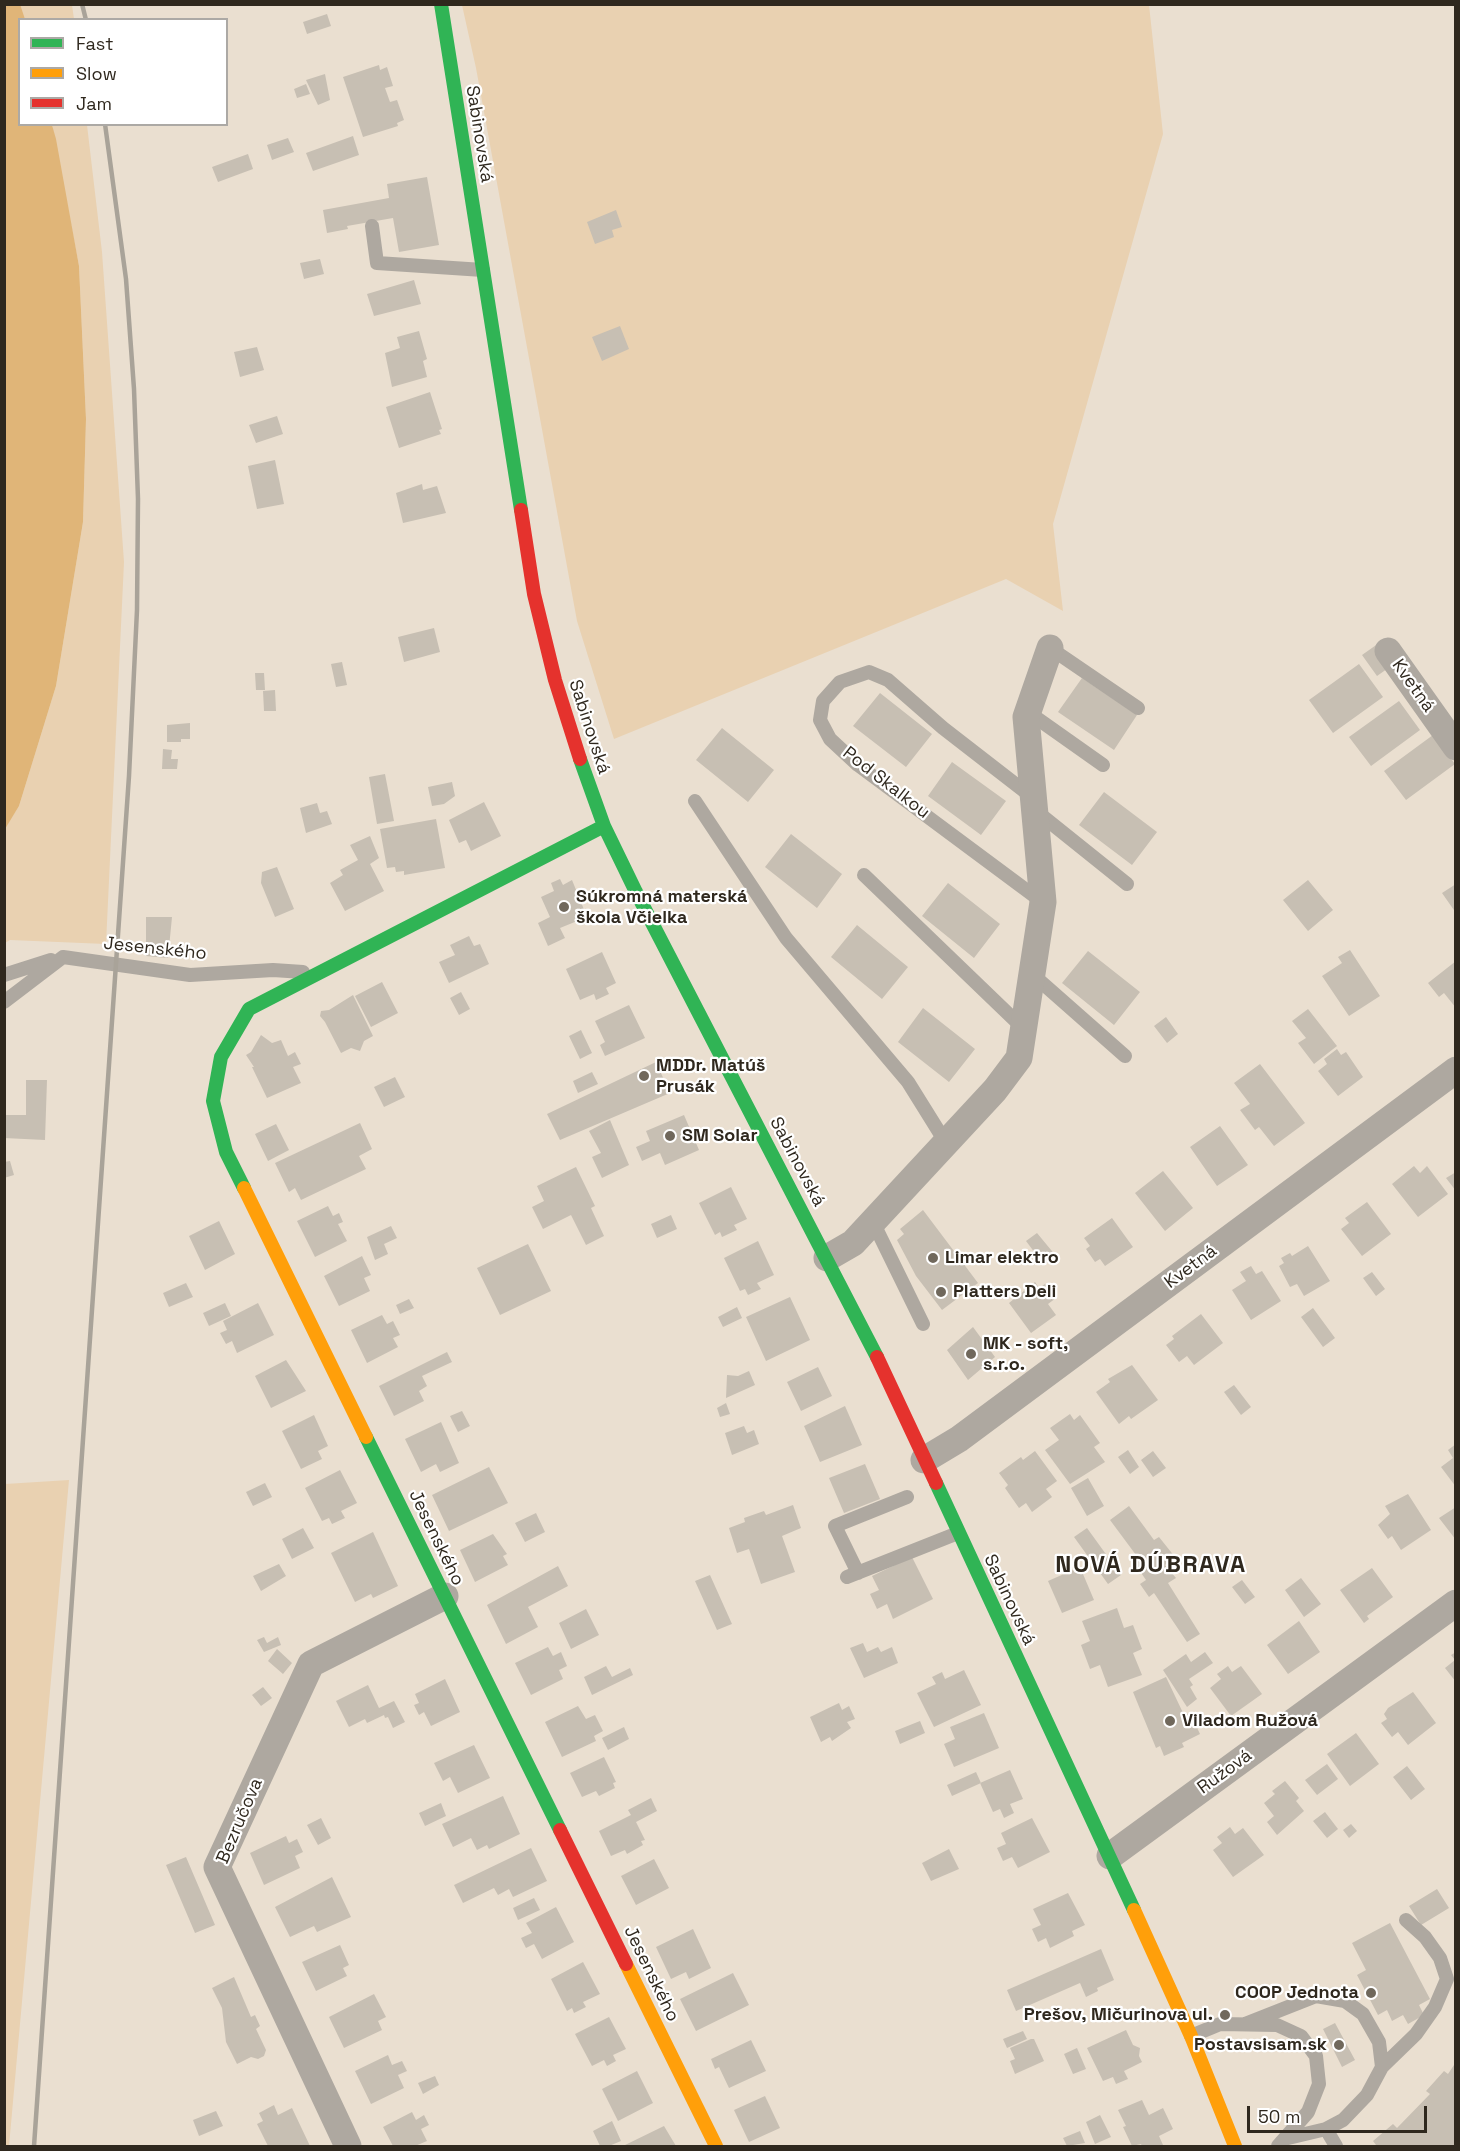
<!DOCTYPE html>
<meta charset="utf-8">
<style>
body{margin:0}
#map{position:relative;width:1460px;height:2151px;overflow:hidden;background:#eadfd0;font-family:"Space Grotesk",sans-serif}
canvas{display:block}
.frame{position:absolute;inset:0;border:6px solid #2f281e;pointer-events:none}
.legend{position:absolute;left:18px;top:18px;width:210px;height:108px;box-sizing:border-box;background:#fff;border:2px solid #aca9a5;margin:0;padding:8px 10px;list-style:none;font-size:18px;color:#2f281e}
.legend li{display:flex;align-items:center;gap:12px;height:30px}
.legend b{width:30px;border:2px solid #aca9a5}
.scale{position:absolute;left:1247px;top:2106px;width:180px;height:27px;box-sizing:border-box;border:3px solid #2f281e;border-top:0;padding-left:8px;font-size:18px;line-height:21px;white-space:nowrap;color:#2f281e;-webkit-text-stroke:4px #fff;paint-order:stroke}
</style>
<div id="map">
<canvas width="1460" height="2151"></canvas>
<div class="frame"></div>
<ul class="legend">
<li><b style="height:8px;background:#30b455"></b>Fast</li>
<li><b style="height:8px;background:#ff9f0a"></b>Slow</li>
<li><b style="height:8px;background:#e5322d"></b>Jam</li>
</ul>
<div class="scale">50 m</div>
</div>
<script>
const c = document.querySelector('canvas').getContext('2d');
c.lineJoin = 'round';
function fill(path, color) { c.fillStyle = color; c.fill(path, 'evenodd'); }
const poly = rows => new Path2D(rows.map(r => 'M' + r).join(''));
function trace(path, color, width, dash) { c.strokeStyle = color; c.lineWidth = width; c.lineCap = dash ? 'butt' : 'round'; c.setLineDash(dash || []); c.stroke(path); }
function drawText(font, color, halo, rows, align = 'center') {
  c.font = font + ' "Space Grotesk",sans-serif'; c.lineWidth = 4.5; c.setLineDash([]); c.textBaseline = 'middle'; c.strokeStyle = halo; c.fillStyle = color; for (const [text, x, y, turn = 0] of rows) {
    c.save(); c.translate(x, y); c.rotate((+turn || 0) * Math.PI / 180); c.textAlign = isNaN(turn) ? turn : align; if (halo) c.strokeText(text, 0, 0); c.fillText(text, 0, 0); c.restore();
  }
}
fill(poly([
 [20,5,72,5,74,19,25,19],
 [462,5,1149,5,1163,134,1053,524,1063,611,1006,579,614,739,577,621,476,68],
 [52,125,87,125,102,252,124,562,106,944,10,940,5,943,4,829,19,806,56,686,83,522,86,419,79,266],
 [69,1480,9,2146,5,2146,5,1484]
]), '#e9d1b1');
fill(poly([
 [20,4,25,19,20,20,20,124,52,125,56,139,79,266,86,419,83,522,56,686,19,806,5,829,4,5]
]), '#e0b578');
fill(poly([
 [327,14,331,26,307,34,303,22],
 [379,65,380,70,387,67,393,86,385,88,390,102,397,100,404,120,397,123,398,126,363,137,343,77],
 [325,74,330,100,318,105,306,80],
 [306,84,310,94,297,98,294,89],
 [353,136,359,155,313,171,306,153],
 [288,138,294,152,272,160,267,145],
 [248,154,253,169,218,182,212,167],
 [427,177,439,245,399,252,393,218,347,226,348,229,327,233,323,210,389,198,387,184],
 [616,210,622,227,612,230,614,237,595,244,587,222],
 [320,259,324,274,304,279,300,263],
 [414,280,421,304,374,316,367,294],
 [620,326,629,349,602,361,592,337],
 [419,331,427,359,423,361,427,377,392,387,385,353,400,348,397,337],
 [257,347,264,370,240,377,234,352],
 [430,392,442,429,439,430,441,434,399,448,386,407],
 [277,416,283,434,256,443,249,425],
 [275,460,284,504,257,509,248,466],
 [422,484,423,490,437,486,446,513,403,523,396,493],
 [434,628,440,652,404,662,398,637],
 [1379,643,1394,664,1377,676,1362,655],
 [342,662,347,685,336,687,331,664],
 [1359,664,1383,697,1333,733,1309,700],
 [255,673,264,673,265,690,256,690],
 [1082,678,1137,715,1114,750,1058,712],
 [275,690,276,711,264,711,263,691],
 [880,693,932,734,906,767,853,726],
 [1399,701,1420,730,1371,766,1349,737],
 [190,723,190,739,181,739,181,742,167,742,167,725],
 [722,728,774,770,748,802,696,760],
 [1433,735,1455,764,1406,800,1384,771],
 [163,749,172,750,171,759,178,759,177,769,162,769],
 [952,762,1006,801,981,835,928,796],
 [385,774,394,821,377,824,369,777],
 [452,782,455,796,444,804,432,806,428,787],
 [1104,792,1157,832,1132,865,1079,825],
 [484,802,501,836,471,851,466,840,459,843,449,820],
 [317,803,320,813,327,811,332,824,306,833,300,808],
 [436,819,445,868,404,875,404,871,396,872,395,867,387,868,380,829],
 [791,834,842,874,817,908,765,867],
 [370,836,379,858,370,864,384,891,345,911,330,883,343,875,340,870,358,860,350,845],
 [277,867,294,909,275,917,261,883,262,872],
 [560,879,563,885,572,880,587,917,560,928,565,938,548,946,538,923,550,917,541,897,554,891,551,883],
 [1308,880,1333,910,1308,931,1283,900],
 [948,883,1000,924,974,958,922,916],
 [1456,884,1456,913,1442,893],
 [146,917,172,917,168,958,146,956],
 [857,925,908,967,882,999,831,957],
 [469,936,474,946,480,944,489,964,449,983,439,962,455,955,450,945],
 [1350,950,1380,996,1349,1016,1322,976,1342,963,1338,957],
 [1088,951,1140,992,1114,1025,1062,983],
 [602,952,616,983,606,988,609,994,596,1000,594,994,580,1000,566,969],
 [1456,961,1456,1008,1444,993,1439,997,1428,983],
 [382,982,398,1013,371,1027,355,996],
 [461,992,470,1009,459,1015,450,998],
 [353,995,373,1036,364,1041,360,1051,351,1048,341,1053,325,1022,320,1016,321,1011,329,1010],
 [629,1005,645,1038,605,1056,600,1045,605,1042,595,1021],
 [923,1008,975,1049,949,1082,898,1042],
 [1308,1009,1337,1046,1314,1064,1298,1043,1306,1038,1292,1021],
 [1166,1017,1178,1034,1167,1043,1154,1026],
 [581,1030,592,1053,580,1059,569,1036],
 [261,1035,272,1043,281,1040,288,1056,295,1052,301,1064,293,1067,301,1083,267,1098,252,1067,254,1067,246,1055,251,1052],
 [1337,1049,1341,1055,1346,1052,1363,1077,1338,1096,1318,1071,1327,1064,1324,1059],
 [656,1062,670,1093,560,1140,547,1114],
 [1260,1064,1305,1123,1274,1146,1259,1127,1255,1130,1240,1110,1250,1104,1234,1083],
 [592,1072,598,1084,578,1093,573,1081],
 [395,1077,405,1097,384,1107,374,1087],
 [26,1080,47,1080,45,1140,4,1138,4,1115,26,1115],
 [684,1115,699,1150,665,1165,660,1153,642,1161,636,1147,650,1141,646,1131],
 [610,1120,629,1165,602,1178,592,1157,601,1153,589,1131],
 [360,1123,372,1149,359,1156,366,1169,301,1200,295,1188,289,1192,275,1163],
 [276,1124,289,1150,268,1161,255,1134],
 [1220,1126,1248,1165,1217,1186,1190,1147],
 [10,1161,14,1175,4,1178,4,1162],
 [1414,1166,1420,1173,1427,1166,1448,1194,1418,1217,1392,1184],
 [576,1167,595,1206,591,1208,604,1236,586,1245,571,1215,543,1229,532,1207,544,1201,537,1186],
 [1163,1171,1193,1208,1165,1231,1135,1193],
 [1456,1172,1456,1191,1446,1178],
 [731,1187,747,1219,734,1225,737,1230,722,1237,720,1232,715,1235,699,1203],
 [1367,1202,1391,1234,1362,1256,1341,1229,1349,1223,1345,1218],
 [328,1206,333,1216,339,1213,343,1222,338,1224,347,1241,315,1257,297,1221],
 [923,1210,978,1283,942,1310,916,1276,897,1240,904,1234,900,1229],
 [671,1215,677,1229,657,1238,651,1224],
 [1112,1218,1133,1247,1105,1266,1100,1259,1095,1262,1086,1249,1090,1246,1084,1238],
 [219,1221,235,1254,205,1270,189,1236],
 [391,1226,397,1238,384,1244,388,1254,375,1260,367,1237],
 [1037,1233,1056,1256,1044,1265,1026,1241],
 [758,1241,774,1275,757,1283,761,1289,748,1295,745,1289,740,1291,724,1258],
 [528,1244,551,1291,500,1315,477,1268],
 [1308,1246,1330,1281,1304,1296,1297,1284,1290,1287,1279,1266,1284,1263,1281,1258,1290,1253,1292,1256],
 [362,1256,371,1275,364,1278,370,1291,339,1306,324,1276],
 [1251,1266,1256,1274,1262,1271,1281,1301,1251,1320,1232,1290,1246,1281,1240,1272],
 [1372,1272,1385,1289,1376,1296,1363,1278],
 [1035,1282,1039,1288,1045,1284,1056,1298,1048,1304,1056,1315,1031,1333,1009,1303],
 [186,1283,193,1297,169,1307,163,1293],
 [790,1297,810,1340,766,1361,746,1317],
 [409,1299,414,1308,400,1314,396,1305],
 [225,1303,231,1316,209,1326,203,1313],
 [258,1303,274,1335,237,1353,232,1341,226,1344,220,1333,227,1330,223,1321],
 [737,1307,742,1318,723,1327,718,1317],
 [1313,1308,1335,1338,1323,1347,1301,1317],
 [1201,1314,1223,1343,1194,1365,1187,1356,1179,1362,1166,1345,1174,1339,1172,1336],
 [382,1315,387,1324,393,1321,400,1335,393,1338,398,1347,367,1363,351,1330],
 [973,1327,995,1357,968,1380,947,1350],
 [447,1352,452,1362,422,1376,427,1386,419,1391,424,1401,394,1416,379,1386],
 [286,1360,306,1391,271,1408,255,1376],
 [1132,1365,1158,1400,1131,1419,1129,1416,1119,1424,1096,1392,1110,1382,1108,1379],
 [818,1367,832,1396,801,1411,787,1382],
 [749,1371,755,1385,726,1398,727,1375,738,1376],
 [1234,1385,1251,1407,1241,1415,1224,1392],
 [726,1403,730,1414,720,1417,717,1408],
 [845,1406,862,1445,820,1462,804,1426],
 [462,1411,470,1426,458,1432,450,1416],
 [1070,1414,1074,1420,1080,1415,1100,1443,1094,1447,1105,1462,1070,1484,1045,1450,1059,1440,1050,1428],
 [314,1415,328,1446,318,1451,322,1459,301,1469,282,1431],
 [441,1422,459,1463,440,1472,436,1464,421,1472,405,1439],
 [744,1426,747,1433,754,1430,759,1444,732,1455,725,1433],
 [1456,1444,1456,1487,1441,1467,1453,1458,1448,1450],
 [1128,1450,1139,1467,1130,1474,1118,1457],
 [1035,1451,1057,1481,1046,1489,1052,1497,1032,1512,1026,1503,1019,1508,1005,1488,1008,1485,999,1473,1021,1457,1023,1460],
 [1153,1451,1166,1468,1153,1477,1141,1460],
 [865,1464,880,1499,844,1513,829,1478],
 [489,1467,508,1503,449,1531,432,1495],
 [340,1470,357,1503,341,1511,345,1518,332,1524,329,1518,322,1521,305,1488],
 [1088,1478,1104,1506,1087,1516,1071,1488],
 [265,1483,272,1497,253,1506,246,1492],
 [1408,1494,1431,1530,1401,1550,1392,1536,1388,1539,1378,1525,1390,1514,1385,1506],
 [793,1505,801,1528,782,1536,795,1572,761,1584,749,1549,737,1553,729,1528,745,1522,744,1518,764,1511,766,1515],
 [1129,1506,1154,1540,1159,1537,1175,1557,1165,1565,1176,1578,1168,1583,1200,1634,1187,1642,1154,1593,1149,1597,1140,1584,1146,1580,1131,1558,1136,1555,1110,1520],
 [1456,1507,1456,1540,1439,1518],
 [536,1513,545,1532,525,1542,515,1523],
 [303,1528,314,1548,292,1559,282,1539],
 [1087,1528,1121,1575,1108,1584,1074,1537],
 [373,1532,398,1586,373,1598,371,1594,355,1602,331,1553],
 [493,1534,507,1554,503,1556,508,1565,475,1582,460,1550],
 [912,1557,933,1599,893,1619,887,1604,877,1609,870,1594,879,1590,872,1576],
 [279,1564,286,1576,261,1591,253,1576],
 [558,1566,568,1586,528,1607,538,1627,506,1644,487,1605],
 [1080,1567,1094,1600,1062,1613,1048,1581],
 [1372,1568,1393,1597,1367,1616,1369,1619,1364,1623,1340,1590],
 [710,1575,732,1624,717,1630,695,1581],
 [1301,1578,1321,1604,1304,1617,1285,1590],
 [1242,1580,1255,1597,1245,1604,1232,1587],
 [1117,1608,1124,1628,1133,1625,1142,1649,1133,1653,1142,1675,1108,1687,1100,1665,1090,1669,1081,1645,1090,1641,1082,1621],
 [586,1609,599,1635,571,1649,559,1623],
 [1299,1621,1320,1652,1288,1674,1267,1645],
 [264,1637,267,1643,278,1637,281,1645,264,1652,257,1640],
 [863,1643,867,1652,878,1647,881,1652,892,1647,898,1663,864,1678,850,1648],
 [548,1647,553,1656,561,1652,567,1666,559,1670,563,1679,531,1695,515,1663],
 [277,1649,292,1663,283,1674,268,1661],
 [1205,1652,1213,1663,1189,1679,1193,1685,1190,1687,1197,1699,1187,1707,1163,1670,1186,1654,1191,1662],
 [1456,1652,1456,1682,1445,1668,1455,1660,1451,1655],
 [606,1666,612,1677,630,1668,633,1675,592,1695,584,1677],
 [1228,1666,1232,1672,1241,1666,1262,1694,1231,1716,1210,1688,1221,1679,1217,1674],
 [964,1670,981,1705,934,1727,917,1693,936,1684,932,1677,942,1672,945,1679],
 [1166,1677,1184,1715,1190,1713,1200,1734,1182,1743,1184,1747,1164,1756,1160,1746,1156,1748,1133,1692],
 [445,1679,460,1712,431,1726,424,1712,419,1715,414,1705,419,1703,415,1694],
 [368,1685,379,1708,394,1701,405,1722,393,1728,388,1717,385,1718,384,1715,367,1723,365,1719,349,1727,336,1701],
 [263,1687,272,1698,261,1706,252,1695],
 [1413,1692,1436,1723,1408,1745,1398,1732,1392,1737,1381,1723,1387,1719,1384,1714,1388,1708],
 [839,1703,842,1710,849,1706,855,1719,847,1722,851,1728,832,1741,830,1737,821,1742,810,1717],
 [578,1706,586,1719,595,1715,603,1731,594,1736,596,1741,562,1757,545,1722],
 [984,1713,999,1748,954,1767,944,1744,955,1739,950,1727],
 [920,1721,925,1733,900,1744,895,1731],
 [624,1727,629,1739,608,1750,602,1738],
 [1356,1733,1379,1764,1350,1786,1327,1754],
 [474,1745,490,1778,458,1793,450,1777,443,1781,434,1763],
 [604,1757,616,1782,613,1783,615,1788,599,1796,596,1791,582,1797,570,1773],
 [1327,1764,1338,1779,1317,1795,1305,1780],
 [1407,1766,1425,1789,1411,1800,1393,1777],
 [1010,1770,1023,1799,1010,1804,1014,1813,1004,1818,1000,1809,993,1812,980,1783],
 [976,1772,981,1783,952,1796,947,1785],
 [1285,1781,1299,1798,1296,1801,1304,1811,1277,1835,1267,1822,1274,1816,1264,1803,1275,1794,1272,1791],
 [503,1796,520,1834,489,1849,487,1845,477,1850,471,1838,453,1847,442,1824],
 [651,1798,657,1811,636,1822,645,1840,641,1841,643,1845,627,1854,625,1850,611,1856,599,1831,631,1815,628,1810],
 [441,1803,446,1816,425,1826,419,1813],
 [1325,1812,1338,1829,1327,1838,1313,1821],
 [321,1818,331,1838,318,1845,307,1825],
 [1032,1818,1050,1852,1018,1868,1012,1857,1003,1861,997,1848,1006,1844,1001,1833],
 [1351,1824,1357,1831,1349,1838,1343,1830],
 [1230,1827,1235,1834,1243,1828,1264,1855,1233,1877,1213,1850,1222,1843,1217,1837],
 [286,1836,289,1843,297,1839,303,1852,295,1856,300,1868,264,1885,250,1853],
 [531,1848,547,1881,513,1897,509,1889,498,1895,494,1888,463,1903,454,1885],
 [949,1849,959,1869,931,1881,922,1863],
 [186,1857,215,1925,195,1933,166,1865],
 [654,1859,669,1888,636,1905,621,1876],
 [332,1877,351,1917,317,1932,314,1926,290,1937,275,1907],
 [1437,1889,1449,1908,1421,1925,1409,1906],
 [1068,1893,1085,1925,1072,1931,1074,1936,1050,1948,1046,1938,1038,1942,1032,1929,1041,1925,1033,1909],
 [534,1898,540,1910,518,1920,513,1908],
 [556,1907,574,1942,542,1959,534,1944,526,1948,521,1938,532,1933,526,1923],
 [1390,1923,1430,1999,1419,2005,1424,2015,1408,2024,1403,2015,1392,2021,1387,2010,1378,2015,1357,1975,1366,1970,1352,1943],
 [693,1929,711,1968,689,1979,686,1972,671,1979,656,1947],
 [340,1945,349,1965,343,1968,347,1976,316,1991,302,1962],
 [1101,1949,1114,1980,1097,1988,1098,1991,1086,1997,1080,1983,1016,2011,1007,1990],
 [583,1962,600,1994,583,2002,586,2007,574,2013,572,2008,567,2011,551,1979],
 [733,1973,749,2005,696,2031,680,1999],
 [234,1977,251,2017,255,2015,260,2026,256,2029,266,2050,264,2056,258,2059,251,2057,237,2064,226,2042,222,2008,212,1988],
 [374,1994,386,2017,378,2021,382,2030,344,2048,329,2017],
 [609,2017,626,2049,613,2055,616,2061,607,2066,604,2060,592,2066,575,2034],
 [1335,2023,1355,2060,1342,2067,1323,2029],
 [1126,2030,1133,2045,1140,2048,1139,2056,1142,2062,1124,2071,1128,2079,1116,2084,1113,2077,1103,2081,1087,2048],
 [1023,2031,1027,2039,1007,2048,1003,2039],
 [1031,2039,1034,2039,1044,2061,1015,2074,1010,2061,1015,2059,1010,2048],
 [751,2040,766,2071,729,2088,719,2067,715,2069,711,2059],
 [1077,2048,1086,2069,1073,2074,1064,2054],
 [388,2055,392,2065,402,2061,407,2071,398,2075,404,2088,371,2104,355,2071],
 [1456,2062,1456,2146,1373,2146,1376,2145,1373,2141,1393,2124,1397,2128,1430,2094,1426,2091,1444,2071,1448,2074],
 [637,2071,653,2103,618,2121,602,2089],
 [435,2076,439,2085,423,2094,418,2083],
 [765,2096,780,2128,749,2142,734,2110],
 [1142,2100,1149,2115,1163,2108,1173,2129,1159,2136,1163,2145,1159,2146,1142,2146,1141,2144,1132,2146,1123,2127,1126,2126,1118,2110],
 [274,2105,278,2115,292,2108,310,2146,268,2146,257,2124,263,2121,259,2113],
 [216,2111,223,2126,199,2136,193,2120],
 [412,2112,416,2120,424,2115,429,2125,421,2129,427,2141,415,2146,393,2146,383,2127],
 [1100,2115,1111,2137,1095,2144,1086,2122],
 [612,2121,621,2141,609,2146,600,2146,593,2131],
 [664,2126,676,2146,623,2146],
 [1080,2131,1085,2143,1067,2146,1063,2138]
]), '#c7bfb3');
trace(poly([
 [372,226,377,263,483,270],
 [1050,648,1138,708],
 [1028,712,1103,765],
 [1032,797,943,728,888,680,869,672,840,682,823,701,820,720,830,739,858,765,1041,901],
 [695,801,786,938,908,1082,946,1143],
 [1036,811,1127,884],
 [864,875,1023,1028],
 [1032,974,1125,1056],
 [4,975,51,960],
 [4,1002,63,957,190,975,273,970,303,972],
 [873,1222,923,1324],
 [858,1573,835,1526,907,1497],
 [847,1577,958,1533],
 [1245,2024,1316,1996,1345,2001,1363,2014,1379,2042,1382,2067,1367,2095,1343,2120,1326,2129,1284,2139],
 [1191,2036,1220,2024,1277,2025,1301,2036,1316,2056,1319,2084,1308,2112,1278,2146],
 [1382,2067,1416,2034,1435,2007,1447,1979,1440,1958,1425,1937,1406,1920],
 [1326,2129,1336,2146]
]), '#aea8a0', 14);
trace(poly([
 [1388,651,1456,747],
 [827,1258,853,1243,995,1090,1019,1058,1043,902,1026,717,1050,648],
 [924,1460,959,1439,1456,1070],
 [1110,1856,1456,1603],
 [348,2146,217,1867,311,1664,445,1596]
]), '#aea8a0', 27);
trace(poly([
 [441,4,521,510],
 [580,759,604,826,636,892,877,1357],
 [244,1188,226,1152,213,1101,221,1057,249,1009,604,826],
 [366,1437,560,1830],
 [936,1483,1134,1910]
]), '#30b455', 14);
trace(poly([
 [244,1188,366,1437],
 [1134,1910,1191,2036,1235,2146],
 [626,1964,716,2146]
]), '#ff9f0a', 14);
trace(poly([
 [521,510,534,594,555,680,580,759],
 [877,1357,936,1483],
 [560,1830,626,1964]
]), '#e5322d', 14);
trace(poly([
 [82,4,86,20],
 [34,2146,129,776,137,610,138,499,134,389,126,279,105,124]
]), '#a9a399', 4.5);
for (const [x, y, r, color] of [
 [564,907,6,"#70685c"],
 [644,1076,6,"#70685c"],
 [670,1136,6,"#70685c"],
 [933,1258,6,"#70685c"],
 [941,1292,6,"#70685c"],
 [971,1354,6,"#70685c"],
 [1170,1721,6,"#70685c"],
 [1371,1993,6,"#70685c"],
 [1225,2015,6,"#70685c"],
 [1339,2045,6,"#70685c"]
]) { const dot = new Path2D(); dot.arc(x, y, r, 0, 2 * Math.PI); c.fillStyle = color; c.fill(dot); trace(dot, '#fff', 2); }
drawText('18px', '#2f281e', '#fff', [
 ["Sabinovská",479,134,81],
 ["Kvetná",1413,686,55],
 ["Sabinovská",589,727,72],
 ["Pod Skalkou",886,783,38],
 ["Jesenského",155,949,6],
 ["Sabinovská",797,1162,62],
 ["Kvetná",1191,1267,-37],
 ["Jesenského",436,1538,64],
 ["Sabinovská",1009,1600,65],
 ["Ružová",1225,1772,-36],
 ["Bezručova",240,1821,-67],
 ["Jesenského",651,1974,64]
]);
drawText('bold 18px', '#2f281e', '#fff', [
 ["Súkromná materská",576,897],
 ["škola Včielka",576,918],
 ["MDDr. Matúš",656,1066],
 ["Prusák",656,1087],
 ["SM Solar",682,1136],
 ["Limar elektro",945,1258],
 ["Platters Deli",953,1292],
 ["MK - soft,",983,1344],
 ["s.r.o.",983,1365],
 ["Viladom Ružová",1182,1721],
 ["COOP Jednota",1359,1993,"right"],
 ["Prešov, Mičurinova ul.",1213,2015,"right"],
 ["Postavsisam.sk",1327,2045,"right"]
], 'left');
c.letterSpacing = '1.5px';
drawText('bold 24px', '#2f281e', '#fff', [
 ["NOVÁ DÚBRAVA",1151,1565]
]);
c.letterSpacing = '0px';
</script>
